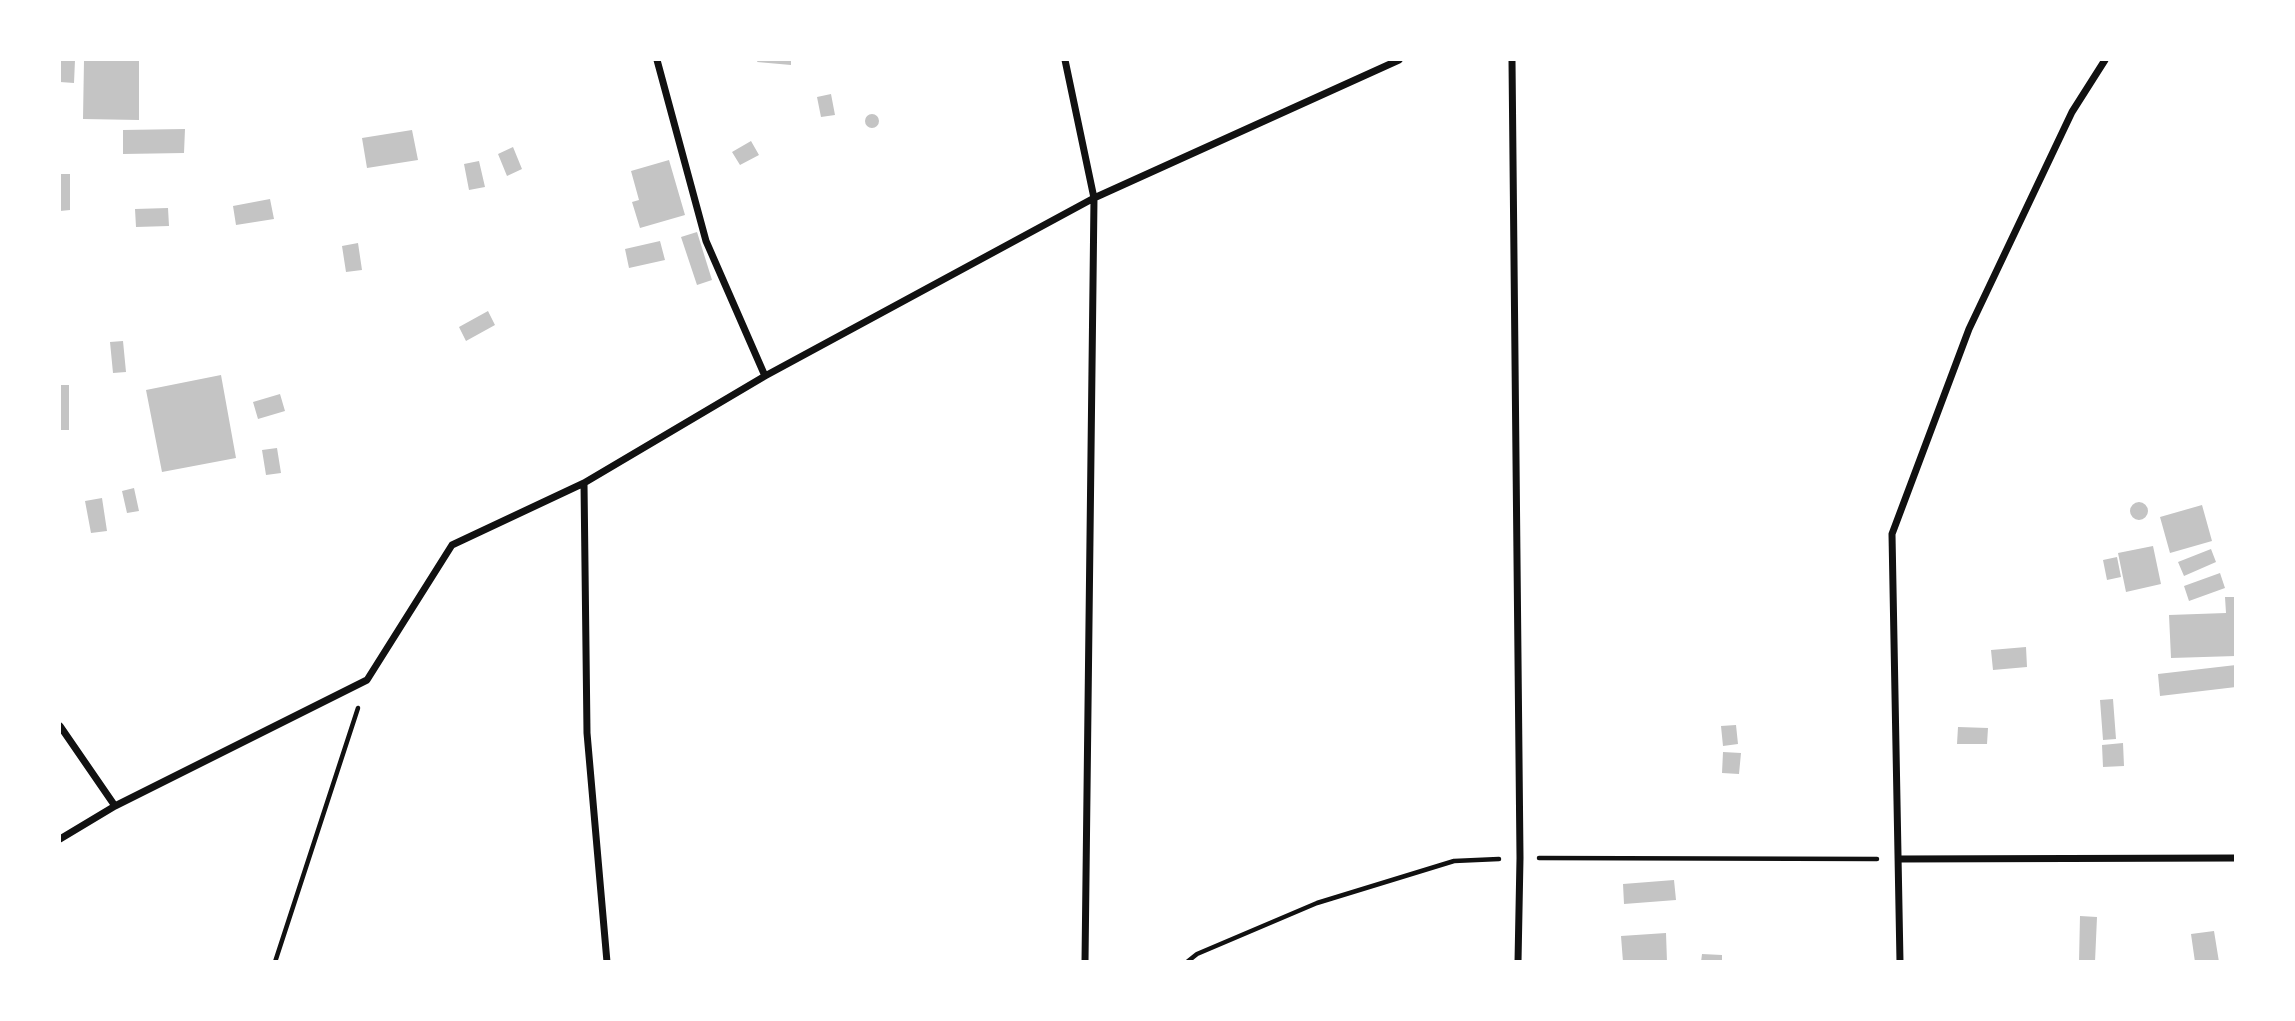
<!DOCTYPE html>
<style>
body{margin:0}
#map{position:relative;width:2295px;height:1021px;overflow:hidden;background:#fff;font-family:Raleway,sans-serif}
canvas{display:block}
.frame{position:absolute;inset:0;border:61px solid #fff;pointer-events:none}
</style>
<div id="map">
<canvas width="2295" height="1021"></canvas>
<div class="frame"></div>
</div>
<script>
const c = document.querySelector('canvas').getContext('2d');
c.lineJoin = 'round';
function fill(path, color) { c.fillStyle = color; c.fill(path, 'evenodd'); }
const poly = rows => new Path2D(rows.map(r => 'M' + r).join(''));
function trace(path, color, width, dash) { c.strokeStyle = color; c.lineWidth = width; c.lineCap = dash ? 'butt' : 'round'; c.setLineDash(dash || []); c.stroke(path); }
fill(poly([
 [60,60,75,60,74,83,60,82],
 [84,60,139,60,139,120,83,119],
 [758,60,791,60,791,65,757,62],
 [831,94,835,115,821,117,817,97],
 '865 121a7 7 0 1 1 14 0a7 7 0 1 1-14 0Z',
 [185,129,184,153,123,154,123,130],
 [412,130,418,160,367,168,362,138],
 [751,141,759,155,740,165,732,152],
 [513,147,522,169,507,176,498,154],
 [669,160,685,215,640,228,632,202,639,200,631,171],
 [479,161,485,187,469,190,464,164],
 [60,174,70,174,70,210,60,211],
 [270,199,274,219,236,225,233,206],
 [168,208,169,226,136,227,135,209],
 [697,232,712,280,697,285,681,237],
 [660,241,665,260,629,268,625,249],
 [358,243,362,270,346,272,342,246],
 [488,311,495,325,466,341,459,327],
 [123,341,126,372,113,373,110,342],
 [221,375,236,458,162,472,146,390],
 [60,385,69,385,69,430,60,430],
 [280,394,285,411,258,419,253,402],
 [277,448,281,473,266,475,262,450],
 [134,488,139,511,127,513,122,491],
 [102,498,107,531,91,533,85,501],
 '2130 511a9 9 0 1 1 18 0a9 9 0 1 1-18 0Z',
 [2202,505,2212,541,2170,553,2160,517],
 [2153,546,2161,584,2126,592,2118,553],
 [2211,549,2216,562,2184,576,2178,562],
 [2117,557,2121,577,2107,580,2103,560],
 [2220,573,2225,588,2189,601,2184,586],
 [2225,597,2236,597,2236,656,2171,658,2169,615,2226,613],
 [2026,647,2027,667,1993,670,1991,650],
 [2236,665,2236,687,2160,696,2158,674],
 [2113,699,2116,739,2103,740,2100,700],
 [1736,725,1738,744,1723,746,1721,726],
 [1958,727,1988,728,1987,744,1957,744],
 [2123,743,2124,766,2103,767,2102,745],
 [1723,752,1741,753,1739,774,1722,773],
 [1674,880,1676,900,1624,904,1623,884],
 [2080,916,2097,917,2095,962,2079,962],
 [2214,931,2219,962,2195,962,2191,934],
 [1666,933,1667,962,1623,962,1621,936],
 [1702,954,1722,955,1722,962,1701,962]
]), '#c4c4c4');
trace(poly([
 [1539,858,1877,859],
 [275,962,358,708],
 [1187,962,1197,954,1317,903,1454,861,1499,859]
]), '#111', 4.5);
trace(poly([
 [657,60,706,241,765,376],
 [1065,60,1094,198,1085,962],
 [1512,60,1520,858,1518,962],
 [584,483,587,733,607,962],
 [60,726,115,806],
 [60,839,115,806,367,680,452,545,584,483,765,376,1094,198,1399,60],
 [1899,859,2236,858],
 [1900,962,1892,534,1969,329,2072,112,2105,60]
]), '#111', 7);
</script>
